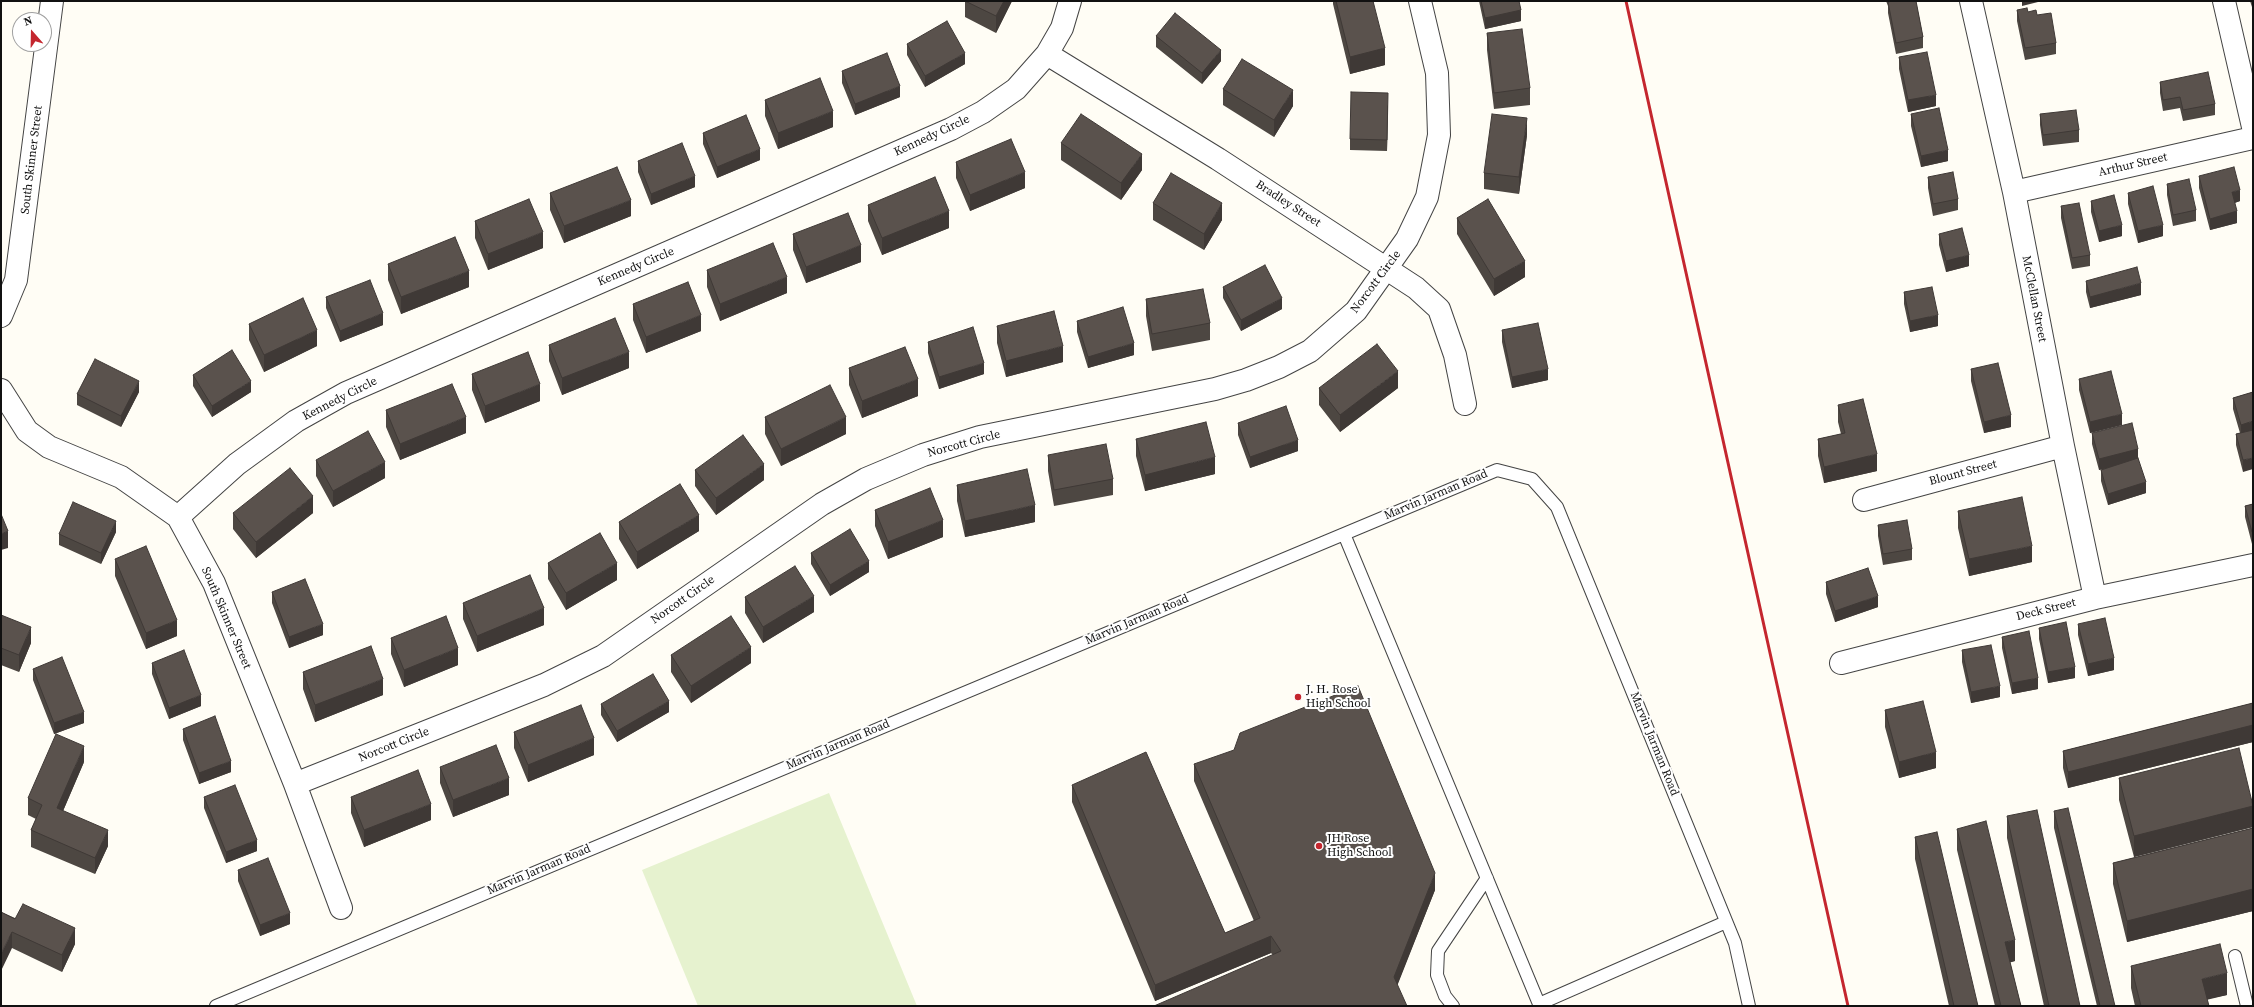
<!DOCTYPE html>
<style>
body{margin:0}
#map{position:relative;width:2254px;height:1007px;overflow:hidden;background:#fffdf5;font-family:"Source Serif 4",serif}
canvas{display:block}
.frame{position:absolute;inset:0;border:2px solid #111;pointer-events:none}
.north{position:absolute;left:12px;top:12px;width:40px;height:40px;box-sizing:border-box;background:#fff;border:1px solid #a0a0a0;border-radius:50%;rotate:340deg;font-size:11px;font-weight:700;line-height:16px;text-align:center;color:#111}
.north::after{content:'';display:block;margin:auto;width:14px;height:18px;background:#c4262e;clip-path:polygon(50% 0,100% 100%,50% 72%,0 100%)}
</style>
<div id="map">
<canvas width="2254" height="1007"></canvas>
<div class="frame"></div>
<div class="north">N</div>
</div>
<script>
const c = document.querySelector('canvas').getContext('2d');
c.lineJoin = 'round';
function fill(path, color) { c.fillStyle = color; c.fill(path, 'evenodd'); }
const poly = rows => new Path2D(rows.map(r => 'M' + r).join(''));
function trace(path, color, width, dash) { c.strokeStyle = color; c.lineWidth = width; c.lineCap = dash ? 'butt' : 'round'; c.setLineDash(dash || []); c.stroke(path); }
function drawText(font, color, halo, rows, align = 'center') {
  c.font = font + ' "Source Serif 4",serif'; c.lineWidth = 4; c.setLineDash([]); c.textBaseline = 'middle'; c.strokeStyle = halo; c.fillStyle = color; for (const [text, x, y, turn = 0] of rows) {
    c.save(); c.translate(x, y); c.rotate((+turn || 0) * Math.PI / 180); c.textAlign = isNaN(turn) ? turn : align; if (halo) c.strokeText(text, 0, 0); c.fillText(text, 0, 0); c.restore();
  }
}
fill(poly([
 [829,793,917,1006,698,1006,642,870]
]), '#e6f2cf');
const service = poly([
 [1344,534,1539,1004,1726,922],
 [2235,956,2247,1006],
 [216,1006,1497,470,1532,479,1557,507,1735,943,1749,1006],
 [1453,1006,1445,996,1437,975,1438,951,1487,878]
]);
const minor = poly([
 [1971,1,2014,192,2063,446,2095,598],
 [2224,1,2253,127],
 [1047,54,1218,159,1416,288,1439,309,1455,355,1465,404],
 [2014,192,2253,138],
 [1,316,16,280,52,1],
 [1,390,27,431,49,447,121,477,178,517,214,583,295,784,341,908],
 [1864,500,2063,446],
 [178,517,237,464,296,421,346,393,951,129,983,112,1016,89,1047,54,1062,28,1070,1],
 [1841,663,2095,598,2253,565],
 [295,784,544,685,603,656,822,504,866,479,923,455,980,437,1215,389,1246,380,1279,367,1310,351,1356,311,1407,239,1427,197,1439,135,1437,73,1420,1]
]);
trace(service, '#444', 14);
trace(minor, '#444', 24);
trace(service, '#fff', 12);
trace(minor, '#fff', 22);
trace(poly([
 [1626,1,1848,1006]
]), '#c4262e', 3);
fill(poly([
 [965,1,1012,1,996,33,965,17],
 [1333,1,1373,1,1385,65,1350,74,1333,4],
 [1479,1,1519,1,1521,21,1485,29],
 [1886,1,1916,1,1923,37,1923,48,1896,54,1888,13,1888,6],
 [2250,1,2253,1,2252,7],
 [2017,10,2028,12,2037,15,2056,43,2056,54,2025,60,2017,21],
 [1487,33,1530,88,1530,105,1494,109,1487,50],
 [1156,36,1221,61,1202,84,1156,47],
 [907,44,965,64,925,87,907,55],
 [1899,57,1936,106,1908,112,1899,69],
 [842,71,900,97,855,115,842,83],
 [2160,82,2215,104,2215,115,2183,121,2180,108,2163,111,2160,93],
 [1223,89,1293,106,1274,137,1223,105],
 [765,100,833,127,778,149,765,116],
 [1388,105,1387,151,1350,150,1350,139],
 [1911,114,1948,161,1921,167,1911,126],
 [2040,114,2079,130,2079,142,2043,146,2040,125],
 [703,133,760,160,717,178,703,144],
 [1527,135,1519,194,1484,189,1484,173],
 [1061,143,1142,170,1121,200,1061,160],
 [638,161,695,187,651,205,638,172],
 [956,162,1025,188,970,211,956,178],
 [2199,176,2240,201,2234,203,2237,223,2210,230,2199,188],
 [1928,177,1958,199,1958,210,1933,216,1928,188],
 [2167,184,2196,210,2196,221,2173,226,2167,195],
 [550,193,631,216,564,243,550,210],
 [2128,193,2163,236,2138,243,2128,204],
 [2091,201,2122,236,2099,242,2091,212],
 [1153,203,1222,220,1204,250,1153,220],
 [868,205,949,228,882,255,868,221],
 [2061,206,2090,255,2090,266,2072,269,2061,218],
 [1457,218,1525,277,1494,296,1457,234],
 [475,221,543,248,488,270,475,238],
 [793,234,861,262,806,283,793,250],
 [1939,234,1969,266,1946,272,1939,245],
 [388,264,469,287,401,314,388,280],
 [707,270,787,293,720,321,707,287],
 [2086,281,2141,295,2090,308,2086,292],
 [1223,287,1282,309,1241,331,1223,298],
 [1904,292,1938,326,1910,332,1904,304],
 [326,297,383,325,340,342,326,308],
 [1146,299,1210,323,1210,340,1152,351,1146,316],
 [633,304,701,331,646,353,633,320],
 [1077,321,1134,355,1088,368,1077,332],
 [249,324,317,346,264,372,249,340],
 [997,326,1063,362,1006,377,997,343],
 [1502,330,1548,380,1512,388,1502,342],
 [928,342,984,374,939,389,928,353],
 [549,345,629,368,562,395,549,361],
 [849,368,918,396,862,418,849,385],
 [1971,369,2011,427,1984,433,1971,381],
 [472,374,540,401,485,423,472,390],
 [193,375,251,392,212,417,193,386],
 [2079,379,2122,425,2090,433,2079,390],
 [1319,388,1398,388,1340,432,1319,405],
 [139,392,121,427,77,405,77,394],
 [2253,392,2243,472,2236,445,2236,434,2240,433,2233,409,2233,398],
 [1838,405,1877,471,1824,483,1818,456,1818,439,1841,434,1838,422],
 [386,410,466,433,400,460,386,427],
 [765,417,846,434,781,466,765,434],
 [1238,423,1298,451,1250,468,1238,435],
 [2092,433,2138,449,2138,458,2146,493,2108,505,2101,481,2101,470,2103,469,2099,470,2092,444],
 [1136,439,1215,474,1145,491,1136,456],
 [1048,455,1113,479,1113,495,1054,506,1048,471],
 [316,460,385,478,333,507,316,476],
 [695,470,764,480,716,515,695,486],
 [957,485,1035,522,965,537,957,501],
 [2253,504,2252,544,2245,517,2245,506],
 [875,510,943,537,888,559,875,526],
 [1958,511,2032,562,1969,576,1958,528],
 [233,513,313,513,256,558,233,529],
 [619,522,699,531,637,569,619,539],
 [1878,525,1912,549,1912,560,1883,565,1878,536],
 [116,532,101,564,59,545,59,534],
 [811,553,869,572,830,596,811,564],
 [115,559,177,636,146,649,115,576],
 [548,563,617,580,566,610,548,579],
 [1826,582,1878,607,1835,622,1826,594],
 [272,592,323,635,289,648,272,603],
 [745,597,814,612,763,643,745,613],
 [463,603,544,625,477,652,463,619],
 [1,615,31,643,19,672,1,665],
 [2078,624,2114,670,2088,676,2078,635],
 [2039,628,2075,678,2048,683,2039,639],
 [2002,637,2038,689,2012,694,2002,648],
 [391,638,458,665,404,687,391,654],
 [1962,650,2000,697,1971,703,1962,662],
 [671,655,751,663,691,703,671,672],
 [152,663,201,706,169,719,152,674],
 [33,669,84,723,54,734,33,680],
 [303,672,383,695,315,722,303,689],
 [2253,703,2253,742,2068,788,2063,768,2063,751],
 [601,704,669,712,617,742,601,715],
 [1885,710,1936,768,1899,778,1885,727],
 [183,729,231,772,199,784,183,740],
 [514,732,594,755,528,782,514,748],
 [84,762,63,811,108,846,95,874,31,847,31,830,36,819,28,815,28,798],
 [1194,764,1435,890,1397,985,1273,955,1271,953,1155,1001,1072,802,1072,785,1225,933,1254,921,1194,781],
 [440,767,509,795,453,817,440,783],
 [2119,778,2253,805,2253,827,2134,857,2119,800],
 [204,797,257,851,226,863,204,808],
 [351,797,431,820,364,847,351,813],
 [2054,811,2115,1006,2097,1006,2054,828],
 [2007,816,2080,1006,2044,1006,2007,838],
 [2253,828,2253,911,2127,942,2113,884,2113,863],
 [1957,829,2015,961,2010,962,2021,1006,1995,1006,1957,850],
 [1915,837,1978,1006,1949,1006,1915,859],
 [238,870,290,924,260,936,238,881],
 [1,912,75,944,62,972,12,948],
 [2131,966,2227,995,2207,999,2209,1006,2135,1006,2131,988]
]), '#4d4742');
fill(poly([
 [1004,1,1012,1,996,33,996,16],
 [2022,1,2042,1,2022,6],
 [1521,10,1521,21,1485,29,1485,18],
 [1385,48,1385,65,1350,74,1350,57],
 [1221,50,1221,61,1202,84,1202,73],
 [965,53,965,64,925,87,925,76],
 [900,86,900,97,855,115,855,104],
 [1293,90,1293,106,1274,137,1274,120],
 [1388,93,1388,105,1387,151,1387,140],
 [1936,95,1936,106,1908,112,1908,100],
 [833,111,833,127,778,149,778,133],
 [1527,118,1527,135,1519,194,1519,177],
 [760,149,760,160,717,178,717,167],
 [1948,150,1948,161,1921,167,1921,156],
 [1142,154,1142,170,1121,200,1121,183],
 [1025,172,1025,188,970,211,970,195],
 [695,176,695,187,651,205,651,194],
 [2240,190,2240,201,2232,204,2232,192],
 [631,200,631,216,564,243,564,226],
 [1222,203,1222,220,1204,250,1204,234],
 [949,211,949,228,882,255,882,238],
 [2237,211,2237,223,2210,230,2210,219],
 [2122,225,2122,236,2099,242,2099,231],
 [2163,225,2163,236,2138,243,2138,231],
 [543,232,543,248,488,270,488,254],
 [861,245,861,262,806,283,806,267],
 [1969,255,1969,266,1946,272,1946,261],
 [1525,261,1525,277,1494,296,1494,279],
 [469,271,469,287,401,314,401,297],
 [787,277,787,293,720,321,720,304],
 [2141,283,2141,295,2090,308,2090,297],
 [1282,298,1282,309,1241,331,1241,320],
 [383,313,383,325,340,342,340,331],
 [701,315,701,331,646,353,646,337],
 [1938,315,1938,326,1910,332,1910,321],
 [317,330,317,346,264,372,264,355],
 [1134,343,1134,355,1088,368,1088,357],
 [1063,346,1063,362,1006,377,1006,361],
 [629,352,629,368,562,395,562,378],
 [984,363,984,374,939,389,939,377],
 [1548,369,1548,380,1512,388,1512,377],
 [1398,371,1398,388,1340,432,1340,415],
 [918,379,918,396,862,418,862,401],
 [139,381,139,392,121,427,121,416],
 [251,381,251,392,212,417,212,406],
 [540,384,540,401,485,423,485,406],
 [2122,414,2122,425,2090,433,2090,422],
 [2011,415,2011,427,1984,433,1984,422],
 [466,417,466,433,400,460,400,444],
 [846,417,846,434,781,466,781,449],
 [2253,421,2253,432,2241,436,2241,425],
 [1298,440,1298,451,1250,468,1250,457],
 [2138,449,2138,460,2099,470,2099,459],
 [1877,454,1877,471,1824,483,1824,467],
 [1215,457,1215,474,1145,491,1145,475],
 [2253,458,2253,469,2243,472,2243,460],
 [385,462,385,478,333,507,333,491],
 [764,464,764,480,716,515,716,498],
 [2146,482,2146,493,2108,505,2108,494],
 [313,496,313,513,256,558,256,542],
 [1035,505,1035,522,965,537,965,521],
 [699,515,699,531,637,569,637,552],
 [943,520,943,537,888,559,888,542],
 [116,521,116,532,101,564,101,553],
 [8,531,8,548,1,550,1,534],
 [2252,532,2253,532,2253,543,2252,544],
 [2032,546,2032,562,1969,576,1969,559],
 [869,561,869,572,830,596,830,585],
 [617,563,617,580,566,610,566,593],
 [814,596,814,612,763,643,763,627],
 [1878,596,1878,607,1835,622,1835,611],
 [544,608,544,625,477,652,477,636],
 [177,620,177,636,146,649,146,633],
 [323,624,323,635,289,648,289,637],
 [31,627,31,643,19,672,19,655],
 [751,647,751,663,691,703,691,686],
 [458,648,458,665,404,687,404,670],
 [2114,658,2114,670,2088,676,2088,664],
 [2075,667,2075,678,2048,683,2048,672],
 [2038,678,2038,689,2012,694,2012,683],
 [383,679,383,695,315,722,315,705],
 [2000,686,2000,697,1971,703,1971,692],
 [201,695,201,706,169,719,169,708],
 [669,701,669,712,617,742,617,731],
 [84,712,84,723,54,734,54,723],
 [2253,725,2253,742,2068,788,2068,772],
 [594,738,594,755,528,782,528,765],
 [84,746,84,762,57,825,57,808],
 [1936,752,1936,768,1899,778,1899,762],
 [231,761,231,772,199,784,199,773],
 [509,778,509,795,453,817,453,800],
 [431,804,431,820,364,847,364,830],
 [2253,806,2253,827,2134,857,2134,836],
 [108,830,108,846,95,874,95,858],
 [257,840,257,851,226,863,226,852],
 [1435,873,1435,890,1394,994,1394,977],
 [2253,889,2253,911,2127,942,2127,921],
 [290,913,290,924,260,936,260,925],
 [75,928,75,944,62,972,62,955],
 [12,932,12,948,1,971,1,954],
 [1271,936,1271,953,1155,1001,1155,985],
 [2015,940,2015,961,2005,964,2005,942],
 [2227,973,2227,995,2202,1001,2202,979]
]), '#3f3936');
const building = poly([
 [965,1,1004,1,996,16,965,1],
 [1336,1,1373,1,1385,48,1350,57,1336,1],
 [1481,1,1519,1,1521,10,1485,18,1481,1],
 [1892,1,1916,1,1923,37,1896,43,1888,2,1892,1],
 [2027,8,2028,12,2036,10,2037,15,2051,13,2056,43,2025,48,2017,10,2027,8],
 [1175,13,1221,50,1202,73,1156,36,1175,13],
 [947,21,965,53,925,76,907,44,947,21],
 [1522,29,1530,88,1494,93,1487,33,1522,29],
 [1927,52,1936,95,1908,100,1899,57,1927,52],
 [887,53,900,86,855,104,842,71,887,53],
 [1242,59,1293,90,1274,120,1223,89,1242,59],
 [2208,72,2215,104,2183,110,2180,97,2163,100,2160,82,2208,72],
 [820,78,833,111,778,133,765,100,820,78],
 [1351,92,1388,93,1387,140,1350,139,1351,92],
 [1939,108,1948,150,1921,156,1911,114,1939,108],
 [2076,110,2079,130,2043,135,2040,114,2076,110],
 [1081,114,1142,154,1121,183,1061,143,1081,114],
 [1492,114,1527,118,1519,177,1484,173,1492,114],
 [746,115,760,149,717,167,703,133,746,115],
 [1011,139,1025,172,970,195,956,162,1011,139],
 [682,143,695,176,651,194,638,161,682,143],
 [617,167,631,200,564,226,550,193,617,167],
 [2234,167,2240,190,2232,192,2237,211,2210,219,2199,176,2234,167],
 [1953,172,1958,199,1933,204,1928,177,1953,172],
 [1171,173,1222,203,1204,234,1153,203,1171,173],
 [935,177,949,211,882,238,868,205,935,177],
 [2189,179,2196,210,2173,215,2167,184,2189,179],
 [2153,186,2163,225,2138,231,2128,193,2153,186],
 [2114,195,2122,225,2099,231,2091,201,2114,195],
 [529,199,543,232,488,254,475,221,529,199],
 [1488,199,1525,261,1494,279,1457,218,1488,199],
 [2079,203,2090,255,2072,258,2061,206,2079,203],
 [848,213,861,245,806,267,793,234,848,213],
 [1962,228,1969,255,1946,261,1939,234,1962,228],
 [455,237,469,271,401,297,388,264,455,237],
 [773,243,787,277,720,304,707,270,773,243],
 [1265,265,1282,298,1241,320,1223,287,1265,265],
 [2137,267,2141,283,2090,297,2086,281,2137,267],
 [370,280,383,313,340,331,326,297,370,280],
 [688,282,701,315,646,337,633,304,688,282],
 [1932,287,1938,315,1910,321,1904,292,1932,287],
 [1203,289,1210,323,1152,334,1146,299,1203,289],
 [303,298,317,330,264,355,249,324,303,298],
 [1123,307,1134,343,1088,357,1077,321,1123,307],
 [1054,311,1063,346,1006,361,997,326,1054,311],
 [615,318,629,352,562,378,549,345,615,318],
 [1538,323,1548,369,1512,377,1502,330,1538,323],
 [973,327,984,363,939,377,928,342,973,327],
 [1377,344,1398,371,1340,415,1319,388,1377,344],
 [905,347,918,379,862,401,849,368,905,347],
 [232,350,251,381,212,406,193,375,232,350],
 [528,352,540,384,485,406,472,374,528,352],
 [95,359,139,381,121,416,77,394,95,359],
 [1998,363,2011,415,1984,422,1971,369,1998,363],
 [2111,371,2122,414,2090,422,2079,379,2111,371],
 [452,384,466,417,400,444,386,410,452,384],
 [830,385,846,417,781,449,765,417,830,385],
 [2253,392,2253,421,2241,425,2233,398,2253,392],
 [1863,399,1877,454,1824,467,1818,439,1845,433,1838,405,1863,399],
 [1286,406,1298,440,1250,457,1238,423,1286,406],
 [1206,422,1215,457,1145,475,1136,439,1206,422],
 [2132,423,2138,449,2099,459,2092,433,2132,423],
 [2253,430,2253,458,2243,460,2236,434,2253,430],
 [368,431,385,462,333,491,316,460,368,431],
 [743,435,764,464,716,498,695,470,743,435],
 [1106,444,1113,479,1054,490,1048,455,1106,444],
 [2138,458,2146,482,2108,494,2101,470,2138,458],
 [290,468,313,496,256,542,233,513,290,468],
 [1027,469,1035,505,965,521,957,485,1027,469],
 [680,484,699,515,637,552,619,522,680,484],
 [930,488,943,520,888,542,875,510,930,488],
 [2022,497,2032,546,1969,559,1958,511,2022,497],
 [73,502,116,521,101,553,59,534,73,502],
 [2253,504,2253,532,2252,532,2245,506,2253,504],
 [1,514,8,531,1,534,1,514],
 [1907,520,1912,549,1883,554,1878,525,1907,520],
 [850,529,869,561,830,585,811,553,850,529],
 [600,533,617,563,566,593,548,563,600,533],
 [146,546,177,620,146,633,115,559,146,546],
 [795,566,814,596,763,627,745,597,795,566],
 [1868,568,1878,596,1835,611,1826,582,1868,568],
 [530,575,544,608,477,636,463,603,530,575],
 [305,579,323,624,289,637,272,592,305,579],
 [1,615,31,627,19,655,1,648,1,615],
 [446,616,458,648,404,670,391,638,446,616],
 [731,616,751,647,691,686,671,655,731,616],
 [2105,618,2114,658,2088,664,2078,624,2105,618],
 [2066,622,2075,667,2048,672,2039,628,2066,622],
 [2029,631,2038,678,2012,683,2002,637,2029,631],
 [1991,645,2000,686,1971,692,1962,650,1991,645],
 [371,646,383,679,315,705,303,672,371,646],
 [184,650,201,695,169,708,152,663,184,650],
 [62,657,84,712,54,723,33,669,62,657],
 [653,674,669,701,617,731,601,704,653,674],
 [1358,686,1435,873,1394,977,1407,1006,1154,1006,1281,951,1271,936,1155,985,1072,785,1146,752,1225,933,1260,918,1194,764,1234,750,1240,733,1358,686],
 [1923,701,1936,752,1899,762,1885,710,1923,701],
 [2253,703,2253,725,2068,772,2063,751,2253,703],
 [581,705,594,738,528,765,514,732,581,705],
 [215,716,231,761,199,773,183,729,215,716],
 [56,734,84,746,57,808,108,830,95,858,31,830,42,805,28,798,56,734],
 [496,745,509,778,453,800,440,767,496,745],
 [2239,748,2253,806,2134,836,2119,778,2239,748],
 [418,770,431,804,364,830,351,797,418,770],
 [235,785,257,840,226,852,204,797,235,785],
 [2068,808,2115,1006,2100,1006,2054,811,2068,808],
 [2037,810,2080,1006,2049,1006,2007,816,2037,810],
 [1986,821,2015,940,2005,942,2021,1006,2001,1006,1957,829,1986,821],
 [2253,828,2253,889,2127,921,2113,863,2253,828],
 [1937,832,1978,1006,1954,1006,1915,837,1937,832],
 [268,858,290,913,260,925,238,870,268,858],
 [23,904,75,928,62,955,12,932,1,954,1,912,15,919,23,904],
 [2220,944,2227,973,2202,979,2209,1006,2141,1006,2131,966,2220,944]
]);
fill(building, '#5a524d');
trace(building, '#3f3936', 1);
for (const [x, y, r, color] of [
 [1298,697,4,"#c4262e"],
 [1319,846,4,"#c4262e"]
]) { const dot = new Path2D(); dot.arc(x, y, r, 0, 2 * Math.PI); c.fillStyle = color; c.fill(dot); trace(dot, '#fff', 1.5); }
drawText('12px', '#111', '#fff', [
 ["Kennedy Circle",932,136,-25],
 ["South Skinner Street",32,160,-83],
 ["Arthur Street",2133,165,-13],
 ["Bradley Street",1288,204,33],
 ["Kennedy Circle",636,267,-23],
 ["Norcott Circle",1376,282,-53],
 ["McClellan Street",2034,299,79],
 ["Kennedy Circle",340,399,-27],
 ["Norcott Circle",964,444,-15],
 ["Blount Street",1963,473,-15],
 ["Marvin Jarman Road",1436,495,-23],
 ["Norcott Circle",683,600,-35],
 ["Deck Street",2046,610,-14],
 ["South Skinner Street",226,618,67],
 ["Marvin Jarman Road",1137,620,-23],
 ["Marvin Jarman Road",1654,744,68],
 ["Norcott Circle",394,745,-22],
 ["Marvin Jarman Road",838,745,-23],
 ["Marvin Jarman Road",539,870,-23]
]);
drawText('12px', '#111', '#fff', [
 ["J. H. Rose",1306,690],
 ["High School",1306,704],
 ["JH Rose",1327,839],
 ["High School",1327,853]
], 'left');
</script>
